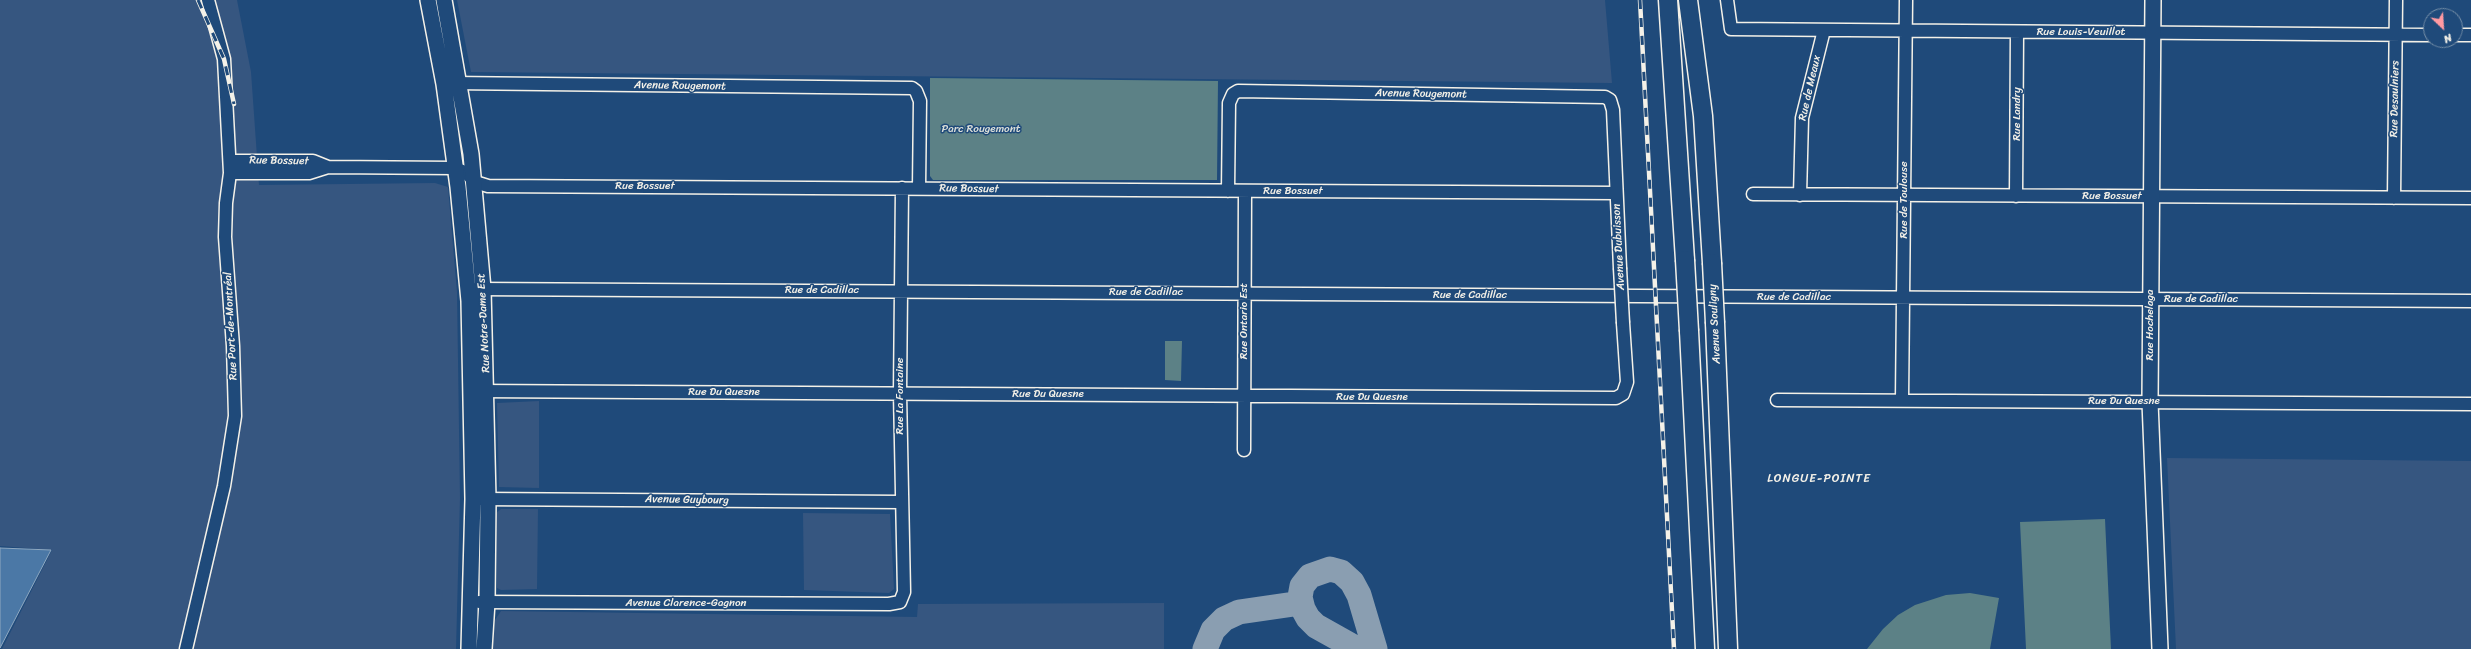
<!DOCTYPE html>
<meta charset="utf-8">
<style>
body{margin:0}
#map{position:relative;width:2471px;height:649px;overflow:hidden;background:#1f4a7a;font-family:Sriracha,sans-serif}
canvas{display:block}
.north{position:absolute;left:2423px;top:8px;width:40px;height:40px;box-sizing:border-box;background:#1f4a7a;border:1px solid #748da6;border-radius:50%;rotate:155deg;font-size:11px;font-weight:700;line-height:16px;text-align:center;color:#f4f1e8}
.north::after{content:'';display:block;margin:auto;width:14px;height:18px;background:#ff9aa2;clip-path:polygon(50% 0,100% 100%,50% 72%,0 100%)}
</style>
<div id="map">
<canvas width="2471" height="649"></canvas>
<div class="north">N</div>
</div>
<script>
const c = document.querySelector('canvas').getContext('2d');
c.lineJoin = 'round';
function fill(path, color) { c.fillStyle = color; c.fill(path, 'evenodd'); }
const poly = rows => new Path2D(rows.map(r => 'M' + r).join(''));
function trace(path, color, width, dash) { c.strokeStyle = color; c.lineWidth = width; c.lineCap = dash ? 'butt' : 'round'; c.setLineDash(dash || []); c.stroke(path); }
function drawText(font, color, halo, rows, align = 'center') {
  c.font = font + ' Sriracha,sans-serif'; c.lineWidth = 3; c.setLineDash([]); c.textBaseline = 'middle'; c.strokeStyle = halo; c.fillStyle = color; for (const [text, x, y, turn = 0] of rows) {
    c.save(); c.translate(x, y); c.rotate((+turn || 0) * Math.PI / 180); c.textAlign = isNaN(turn) ? turn : align; if (halo) c.strokeText(text, 0, 0); c.fillText(text, 0, 0); c.restore();
  }
}
fill(poly([
 [0,0,237,0,251,72,259,185,435,183,448,187,457,292,460,498,456,649,2,649,52,550,0,546],
 [457,0,1605,0,1612,83,471,72],
 [539,401,539,488,499,487,497,403],
 [2167,458,2471,461,2471,649,2176,649],
 [501,509,538,509,537,589,501,590,497,588,496,513],
 [803,513,890,514,894,589,889,593,804,590],
 [1164,603,1164,649,493,649,495,620,501,611,917,617,918,604]
]), '#365680');
fill(poly([
 [930,78,1218,81,1217,180,933,180,930,176],
 [1165,341,1182,341,1181,381,1165,380],
 [2105,519,2111,649,2026,649,2020,522],
 [1970,593,1999,598,1990,649,1867,649,1883,629,1898,615,1915,605,1946,595]
]), '#5c8186');
const water = poly([
 [0,548,51,550,0,648,0,548]
]);
fill(water, '#4b78a6');
trace(water, '#8fa8c0', 1);
trace(poly([
 [1205,649,1213,630,1224,619,1239,612,1301,603],
 [1357,649,1316,626,1308,618,1303,609,1300,597,1302,586,1310,576,1330,569,1341,572,1352,582,1359,595,1375,649]
]), '#8a9eb1', 25);
const minor = poly([
 [1727,0,1731,29,2431,35],
 [2455,35,2471,35],
 [451,83,912,88,916,91,920,101,919,188],
 [230,161,313,161,328,167],
 [230,173,309,173,328,167,455,168,465,172,475,182,488,186,1616,193],
 [1228,191,1229,103,1233,94,1238,91,1605,97,1610,100,1613,110,1620,268],
 [1753,194,2471,198],
 [1800,195,1802,118,1824,30],
 [2016,196,2017,32],
 [2394,198,2396,0],
 [475,289,2471,301],
 [477,391,1616,398,1623,394,1627,382,1623,323],
 [1777,400,2471,404],
 [1902,400,1906,0],
 [1244,450,1245,191],
 [480,499,901,502],
 [479,602,889,604,900,602,904,592,900,393,902,188],
 [186,649,224,486,235,416,233,346,225,237,226,203,230,173,224,59,208,0]
]);
const major = poly([
 [428,0,444,84,458,187,469,301,473,499,469,649],
 [444,0,471,154,483,289,488,499,487,602,484,649],
 [2153,0,2150,402,2160,649]
]);
const highway = poly([
 [1668,0,1685,260],
 [1688,0,1703,116,1712,263],
 [1715,323,1728,649],
 [1689,331,1705,649]
]);
trace(minor, '#f4f1e8', 15);
trace(major, '#f4f1e8', 18);
trace(highway, '#f4f1e8', 21);
trace(minor, '#1f4a7a', 12);
trace(major, '#1f4a7a', 15);
trace(highway, '#1f4a7a', 18);
const rail = poly([
 [198,0,224,59,234,104],
 [1640,0,1674,649]
]);
trace(rail, '#f4f1e8', 4.5);
trace(rail, '#1f4a7a', 3, [9]);
const minorBridge = poly([
 [1620,268,1623,323]
]);
const highwayBridge = poly([
 [1685,260,1689,331],
 [1712,263,1715,323]
]);
trace(minorBridge, '#f4f1e8', 15, []);
trace(highwayBridge, '#f4f1e8', 21, []);
trace(minorBridge, '#1f4a7a', 12);
trace(highwayBridge, '#1f4a7a', 18);
drawText('11px', '#f4f1e8', '#1f4a7a', [
 ["Rue Louis-Veuillot",2081,32],
 ["Avenue Rougemont",680,86,1],
 ["Rue de Meaux",1810,88,-77],
 ["Avenue Rougemont",1421,94,1],
 ["Rue Desaulniers",2395,99,-89],
 ["Rue Landry",2017,114,-90],
 ["Rue Bossuet",279,161,1],
 ["Rue Bossuet",645,186],
 ["Rue Bossuet",969,189,1],
 ["Rue Bossuet",1293,191],
 ["Rue Bossuet",2112,196],
 ["Rue de Toulouse",1904,200,-90],
 ["Avenue Dubuisson",1619,247,-93],
 ["Rue de Cadillac",822,290],
 ["Rue de Cadillac",1146,292],
 ["Rue de Cadillac",1470,295],
 ["Rue de Cadillac",1794,297],
 ["Rue de Cadillac",2201,299],
 ["Rue Ontario Est",1244,321,-90],
 ["Rue Notre-Dame Est",484,323,-93],
 ["Avenue Souligny",1715,324,-93],
 ["Rue Hochelaga",2150,325,-90],
 ["Rue Port-de-Montréal",231,326,-93],
 ["Rue Du Quesne",724,392],
 ["Rue Du Quesne",1048,394],
 ["Rue La Fontaine",900,396,-90],
 ["Rue Du Quesne",1372,397],
 ["Rue Du Quesne",2124,401],
 ["Avenue Guybourg",687,500,1],
 ["Avenue Clarence-Gagnon",686,603]
]);
drawText('11px', '#dde0d9', '#1f4a7a', [
 ["Parc Rougemont",981,129]
]);
c.letterSpacing = '1px';
drawText('12px', '#f4f1e8', '#1f4a7a', [
 ["LONGUE-POINTE",1819,479]
]);
c.letterSpacing = '0px';
</script>
